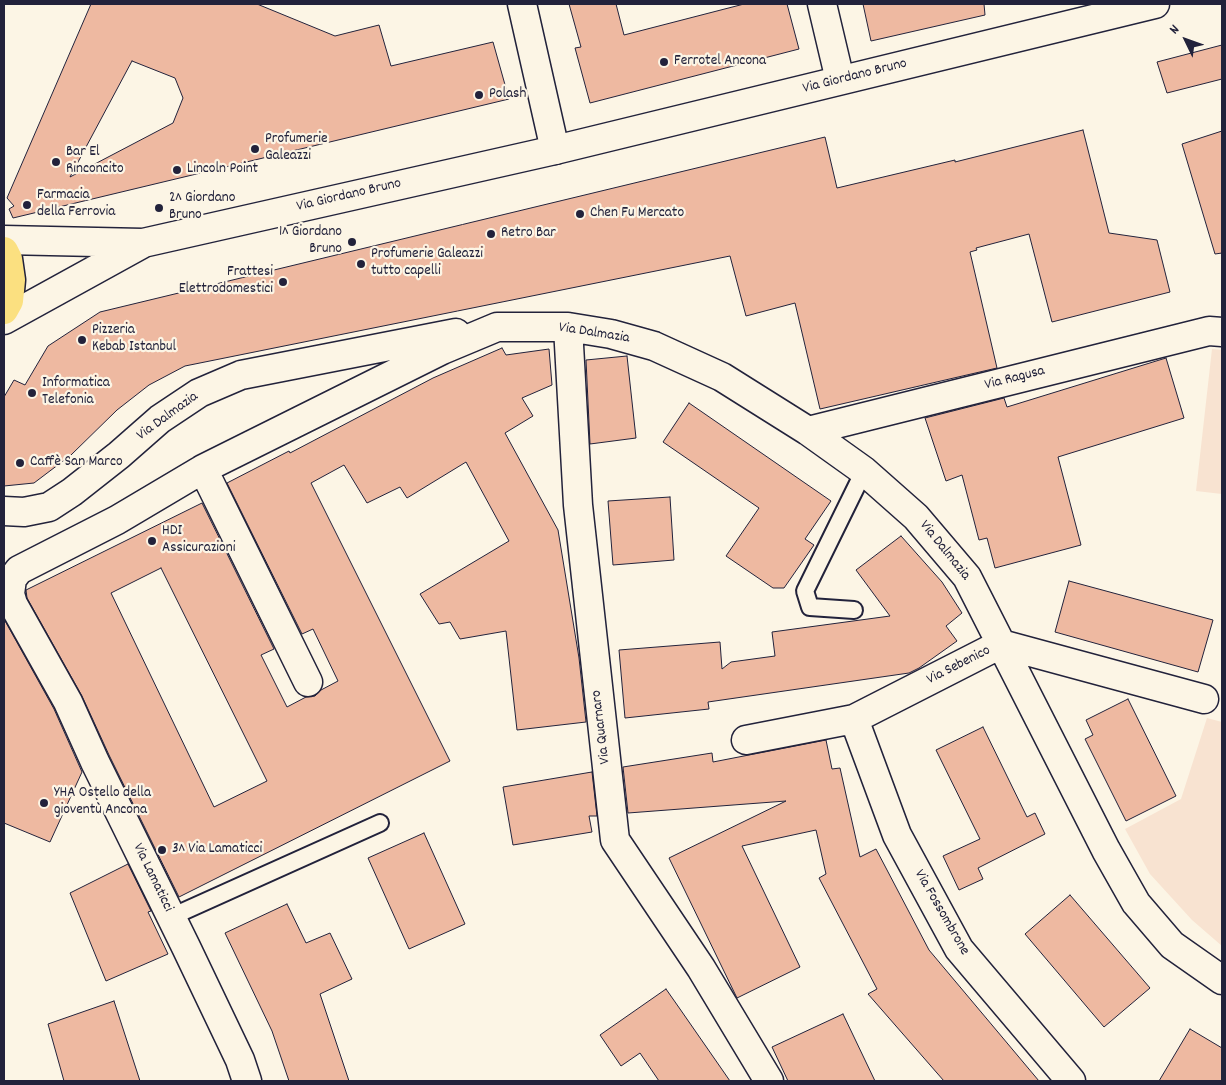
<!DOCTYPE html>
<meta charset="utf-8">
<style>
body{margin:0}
#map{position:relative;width:1226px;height:1085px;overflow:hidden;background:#fcf5e5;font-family:Dekko,sans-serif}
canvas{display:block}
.frame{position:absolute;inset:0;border:5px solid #22223b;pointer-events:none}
.north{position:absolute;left:1161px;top:15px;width:50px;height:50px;-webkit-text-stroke:4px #fcf5e5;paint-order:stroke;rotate:312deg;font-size:14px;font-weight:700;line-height:20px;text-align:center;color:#22223b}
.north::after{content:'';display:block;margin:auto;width:18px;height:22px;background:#22223b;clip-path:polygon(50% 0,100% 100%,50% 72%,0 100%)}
</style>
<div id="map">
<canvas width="1226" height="1085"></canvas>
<div class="frame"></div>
<div class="north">N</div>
</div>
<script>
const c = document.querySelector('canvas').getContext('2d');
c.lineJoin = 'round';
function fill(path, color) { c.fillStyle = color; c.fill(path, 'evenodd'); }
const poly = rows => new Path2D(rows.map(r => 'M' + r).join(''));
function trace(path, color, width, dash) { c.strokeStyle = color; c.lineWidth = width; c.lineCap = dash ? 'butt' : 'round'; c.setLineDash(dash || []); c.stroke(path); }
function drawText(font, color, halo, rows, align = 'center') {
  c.font = font + ' Dekko,sans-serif'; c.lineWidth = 4.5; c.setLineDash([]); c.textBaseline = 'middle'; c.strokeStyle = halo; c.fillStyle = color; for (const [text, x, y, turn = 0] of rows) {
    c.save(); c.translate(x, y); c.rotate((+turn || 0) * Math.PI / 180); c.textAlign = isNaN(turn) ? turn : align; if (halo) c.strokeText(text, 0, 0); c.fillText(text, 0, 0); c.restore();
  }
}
fill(poly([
 [1212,349,1222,350,1222,494,1196,491],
 [1207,718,1222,722,1222,946,1192,920,1150,874,1125,829,1181,799]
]), '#f8e3d1');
const building = poly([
 [91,4,257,4,335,36,379,25,391,66,493,42,509,99,13,218,9,209,14,206,7,198,91,4],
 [132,61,175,78,183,98,173,123,70,177,132,61],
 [569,4,616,4,624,35,744,4,787,4,799,49,590,103,575,48,581,47,569,4],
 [863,4,984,4,985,15,871,41,863,4],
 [1222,45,1222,79,1167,93,1157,62,1222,45],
 [1083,130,1109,233,1157,240,1170,292,1052,322,1029,234,976,248,977,250,970,252,997,368,820,409,795,303,746,316,730,256,185,366,149,385,117,410,71,455,34,483,4,486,4,397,14,380,25,385,48,346,100,312,825,137,837,188,955,160,955,162,1083,130],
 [1222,131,1222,253,1215,254,1182,144,1222,131],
 [502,348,506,355,549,349,552,385,522,398,533,416,505,433,558,530,579,658,586,722,517,730,506,631,460,639,450,622,439,624,420,594,509,541,466,462,407,498,400,487,367,503,344,465,311,483,450,761,179,897,109,755,82,696,27,598,26,590,202,503,274,649,261,655,287,707,306,697,315,696,321,690,338,681,313,629,302,634,227,483,289,451,290,453,433,378,502,348],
 [161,568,267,781,214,807,111,593,161,568],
 [627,356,636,438,590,444,586,360,627,356],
 [1166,358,1184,418,1058,457,1081,545,995,568,987,538,979,540,962,475,946,481,925,418,1004,398,1007,407,1166,358],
 [689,403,831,501,805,539,814,545,784,588,773,588,726,556,759,508,663,442,689,403],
 [670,497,674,560,613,565,608,501,670,497],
 [901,536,942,582,962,613,946,626,957,641,919,668,909,673,708,702,709,709,625,718,619,650,720,642,722,669,731,662,775,656,772,632,890,616,856,570,901,536],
 [1069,581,1213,620,1198,672,1055,632,1069,581],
 [4,619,54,709,82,772,50,842,4,823,4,619],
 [1128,699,1176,796,1126,821,1085,739,1093,735,1086,720,1128,699],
 [983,727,1027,817,1035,813,1045,834,978,868,983,879,959,890,943,856,980,839,936,750,983,727],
 [826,740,832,769,840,768,860,857,876,849,929,950,1039,1081,944,1081,868,994,877,989,819,878,826,874,816,830,742,846,800,967,737,998,669,858,786,801,628,813,623,767,712,753,713,762,826,740],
 [592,772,597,816,589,816,592,832,513,845,503,787,592,772],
 [424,833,465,924,409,949,368,858,424,833],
 [128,864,151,911,148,912,168,954,106,981,70,893,128,864],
 [1070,895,1150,988,1104,1027,1025,934,1070,895],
 [287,904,306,943,330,933,352,979,320,994,349,1081,289,1081,272,1031,225,933,287,904],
 [666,989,680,1009,730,1081,659,1081,640,1053,621,1066,600,1035,666,989],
 [114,1001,140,1081,64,1081,48,1024,114,1001],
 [843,1014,875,1081,788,1081,772,1047,843,1014],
 [1190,1029,1222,1048,1222,1081,1159,1081,1190,1029]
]);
fill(building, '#eeb9a1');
trace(building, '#22223b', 1);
const lane = poly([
 [854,610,810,607,805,591,864,471],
 [171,917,380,823]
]);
const street = poly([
 [522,4,555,150],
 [822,4,840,80],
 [568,327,578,505,615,840,701,968,769,1081],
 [808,431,1209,331,1222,332],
 [203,469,308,682],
 [4,511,24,512,49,507,72,492,119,455,160,419,199,393,241,375,456,333],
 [854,719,897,835,959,949,1071,1081],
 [746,740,854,719,1001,644,1204,699],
 [247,1081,240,1060,186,947,95,762,68,702,13,604,10,594,12,579,19,570,117,520,203,469,442,350,497,327,568,327,611,334,654,346,722,377,808,431,864,471,916,517,967,577,1106,850,1136,903,1172,945,1222,980]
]);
const secondary = poly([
 [4,240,143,243,555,150,1155,4],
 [4,320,142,244]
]);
const primary = poly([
 [4,251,8,259,11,280,9,301,4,310]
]);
trace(lane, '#22223b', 20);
trace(street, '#22223b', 31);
trace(secondary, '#22223b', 31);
trace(primary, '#22223b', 31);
trace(lane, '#fcf5e5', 16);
trace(street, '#fcf5e5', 28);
trace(secondary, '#fcf5e5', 28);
trace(primary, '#fbe080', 28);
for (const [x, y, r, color] of [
 [664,62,5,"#22223b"],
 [479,95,5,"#22223b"],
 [255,149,5,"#22223b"],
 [56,162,5,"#22223b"],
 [177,170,5,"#22223b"],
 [27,205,5,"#22223b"],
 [159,208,5,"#22223b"],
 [580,214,5,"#22223b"],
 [491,234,5,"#22223b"],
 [352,242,5,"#22223b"],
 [361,264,5,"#22223b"],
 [283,282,5,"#22223b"],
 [82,340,5,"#22223b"],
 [32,393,5,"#22223b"],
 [20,463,5,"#22223b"],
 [152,541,5,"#22223b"],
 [44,803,5,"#22223b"],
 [162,850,5,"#22223b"]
]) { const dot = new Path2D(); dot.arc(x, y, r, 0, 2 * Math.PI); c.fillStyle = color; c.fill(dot); trace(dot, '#fcf5e5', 2); }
drawText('15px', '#22223b', '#fcf5e5', [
 ["Ferrotel Ancona",674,62],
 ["Polash",489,95],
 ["Profumerie",265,140],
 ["Galeazzi",265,157],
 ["Bar El",66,153],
 ["Rinconcito",66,170],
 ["Lincoln Point",187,170],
 ["Farmacia",37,196],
 ["della Ferrovia",37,213],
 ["2^ Giordano",169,199],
 ["Bruno",169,216],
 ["Chen Fu Mercato",590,214],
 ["1^ Giordano",342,233,"right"],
 ["Bruno",342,250,"right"],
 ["Retro Bar",501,234],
 ["Profumerie Galeazzi",371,255],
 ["tutto capelli",371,272],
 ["Frattesi",273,273,"right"],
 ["Elettrodomestici",273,290,"right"],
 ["Pizzeria",92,331],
 ["Kebab Istanbul",92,348],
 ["Informatica",42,384],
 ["Telefonia",42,401],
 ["Caffè San Marco",30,463],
 ["HDI",162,532],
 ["Assicurazioni",162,549],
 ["YHA Ostello della",54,794],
 ["gioventù Ancona",54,811],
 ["3^ Via Lamaticci",172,850]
], 'left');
drawText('15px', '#22223b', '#fcf5e5', [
 ["Via Giordano Bruno",855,77,-14],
 ["Via Giordano Bruno",349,196,-13],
 ["Via Dalmazia",594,334,9],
 ["Via Ragusa",1015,379,-14],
 ["Via Dalmazia",168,417,-36],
 ["Via Dalmazia",944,551,51],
 ["Via Sebenico",959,666,-27],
 ["Via Quarnaro",602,727,-97],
 ["Via Lamaticci",152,878,64],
 ["Via Fossombrone",941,913,60]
]);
</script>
